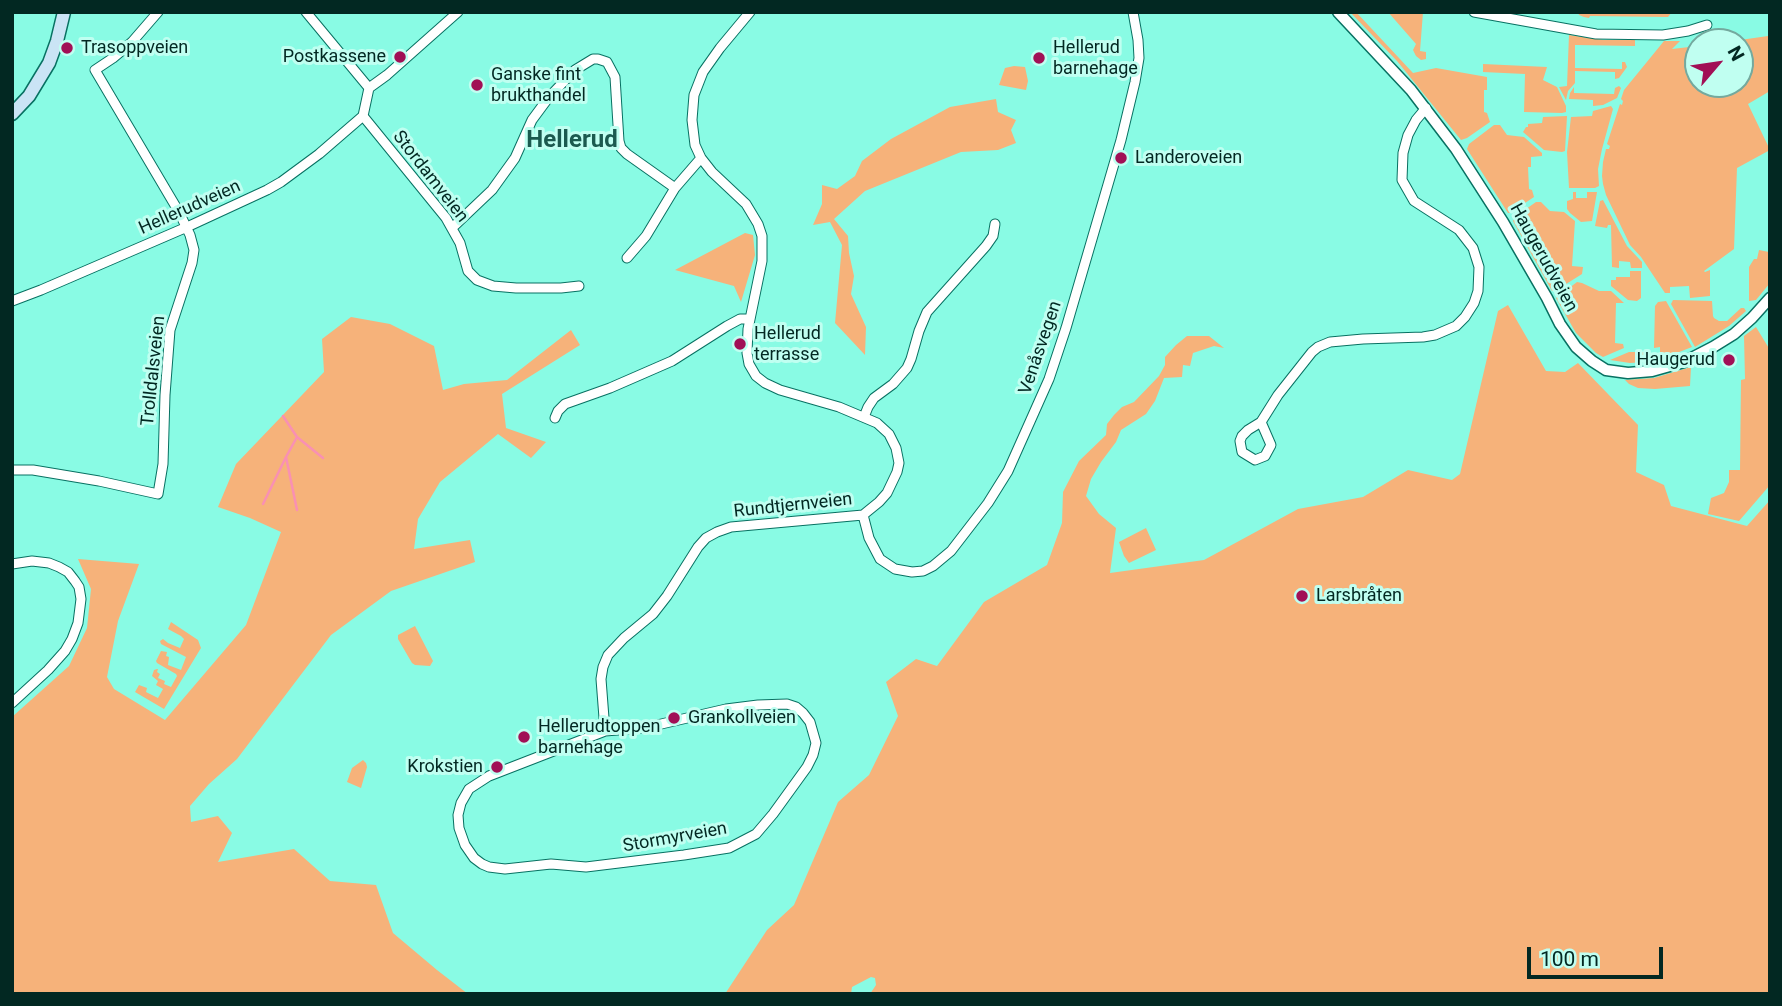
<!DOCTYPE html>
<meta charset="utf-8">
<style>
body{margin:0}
#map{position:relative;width:1782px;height:1006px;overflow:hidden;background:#89fbe4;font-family:Roboto,sans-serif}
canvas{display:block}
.frame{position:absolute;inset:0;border:14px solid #022822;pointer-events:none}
.north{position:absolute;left:1684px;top:28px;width:70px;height:70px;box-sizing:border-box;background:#c0fff1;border:2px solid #74a99e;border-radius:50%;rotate:61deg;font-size:19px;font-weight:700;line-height:28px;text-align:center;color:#022822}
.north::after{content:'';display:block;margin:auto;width:24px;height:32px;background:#a11056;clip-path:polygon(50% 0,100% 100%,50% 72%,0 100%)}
.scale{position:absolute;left:1527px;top:947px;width:136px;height:32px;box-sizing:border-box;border:4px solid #022822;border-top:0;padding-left:9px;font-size:21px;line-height:24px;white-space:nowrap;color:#022822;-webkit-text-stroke:5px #c0fff1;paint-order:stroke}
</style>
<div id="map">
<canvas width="1782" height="1006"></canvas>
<div class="frame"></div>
<div class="north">N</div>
<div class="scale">100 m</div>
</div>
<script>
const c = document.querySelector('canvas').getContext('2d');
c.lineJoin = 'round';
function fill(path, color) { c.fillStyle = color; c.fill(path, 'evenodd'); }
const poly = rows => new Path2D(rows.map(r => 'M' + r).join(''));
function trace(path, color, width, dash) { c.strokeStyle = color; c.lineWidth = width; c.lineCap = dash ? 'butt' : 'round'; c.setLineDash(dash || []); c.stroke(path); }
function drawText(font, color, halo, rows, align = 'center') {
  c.font = font + ' Roboto,sans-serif'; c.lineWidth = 6; c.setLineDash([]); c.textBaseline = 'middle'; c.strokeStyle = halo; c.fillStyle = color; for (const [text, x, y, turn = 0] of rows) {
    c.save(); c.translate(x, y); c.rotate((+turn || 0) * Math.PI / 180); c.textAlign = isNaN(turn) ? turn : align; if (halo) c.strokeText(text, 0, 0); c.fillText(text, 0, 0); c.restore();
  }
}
fill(poly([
 [1350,12,1356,12,1413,73,1436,68,1487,77,1487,90,1484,90,1484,112,1487,113,1490,122,1467,138,1461,140,1397,61],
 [1388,12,1423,12,1420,51,1426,52,1426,59,1421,60,1416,56,1413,50,1416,44],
 [1578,12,1672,12,1668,17,1590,16,1589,18,1584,17,1579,15],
 [1569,35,1604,40,1635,40,1635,46,1575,45,1575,68,1622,69,1622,62,1625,62,1627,67,1619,78,1615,79,1615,72,1575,71,1575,83,1568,91,1566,100,1559,87,1567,86],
 [1768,36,1770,39,1770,91,1748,104,1770,150,1737,168,1734,249,1704,271,1705,272,1710,270,1710,296,1690,298,1689,286,1670,287,1670,293,1665,293,1641,257,1630,245,1606,195,1603,184,1602,176,1603,162,1606,149,1609,149,1610,146,1607,144,1620,104,1622,105,1623,101,1621,99,1624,90,1664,41,1680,41,1672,49,1698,46,1698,84,1740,84,1740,42,1726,42],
 [1483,64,1547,67,1543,80,1557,87,1566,106,1566,112,1562,113,1524,112,1525,74,1483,72],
 [1014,66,1025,67,1028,81,1026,90,999,85,1005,68],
 [1619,86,1621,88,1617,98,1603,105,1593,106,1593,100,1569,99,1570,93,1574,87,1574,93,1614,94,1615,88],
 [996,99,998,112,1016,120,1011,130,1016,143,998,150,961,152,865,191,834,219,848,236,849,253,854,276,851,294,866,327,865,355,835,323,842,245,830,222,813,225,822,204,822,185,837,189,855,176,862,161,891,139,950,107],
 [1611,106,1613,109,1602,149,1598,169,1599,186,1595,188,1569,188,1567,152,1571,117,1592,116,1593,111],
 [1567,116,1565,151,1562,152,1544,150,1523,132,1526,127,1528,127,1528,124,1542,123,1543,117],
 [1494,125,1500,125,1507,135,1524,137,1542,153,1542,156,1531,157,1531,167,1528,167,1529,189,1532,190,1534,197,1510,213,1508,213,1467,149,1469,144],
 [1573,192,1576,192,1576,198,1587,198,1587,192,1597,192,1592,221,1581,222,1570,213,1567,209,1567,201,1573,199],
 [1603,200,1627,246,1642,262,1642,268,1631,268,1630,262,1619,261,1619,268,1612,267,1611,225,1608,225,1607,228,1595,226,1600,201],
 [1536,202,1541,202,1550,211,1564,212,1575,221,1572,266,1583,267,1582,274,1555,291,1552,291,1513,221,1516,216],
 [745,233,753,235,755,255,741,302,734,286,675,270],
 [1770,249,1770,283,1756,300,1749,301,1749,267,1754,259,1757,259,1759,250,1769,252],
 [1630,271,1641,271,1641,298,1637,301,1628,300,1611,286,1611,280,1616,280,1616,277,1630,277],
 [1577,282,1582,283,1599,291,1611,291,1624,303,1616,303,1615,343,1623,344,1624,348,1603,357,1596,353,1576,333,1556,298],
 [1673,300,1712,301,1713,316,1714,318,1719,321,1727,321,1741,308,1744,308,1746,311,1729,326,1695,347,1671,304],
 [1666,301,1692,347,1656,361,1654,355,1660,354,1660,347,1654,348,1655,306,1658,302],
 [1508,305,1546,371,1565,372,1578,363,1638,425,1636,472,1664,485,1671,506,1747,526,1770,500,1770,994,870,994,876,985,875,978,871,977,852,987,851,994,725,994,767,930,794,905,838,802,869,775,898,716,886,682,916,659,937,666,984,602,1047,565,1062,523,1063,492,1079,461,1106,435,1107,424,1114,415,1122,407,1134,402,1159,376,1165,365,1165,357,1176,345,1187,336,1209,336,1224,348,1214,346,1193,353,1190,366,1183,365,1182,377,1164,378,1155,401,1146,414,1121,430,1116,442,1101,462,1091,479,1086,496,1099,514,1116,528,1110,573,1204,560,1298,509,1363,497,1408,470,1452,480,1460,474,1498,311],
 [351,317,390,324,434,346,443,390,464,384,507,380,571,330,580,345,502,394,506,428,546,442,531,458,498,434,440,482,418,519,414,549,470,540,475,562,391,591,331,635,237,759,209,784,190,806,191,822,218,816,232,833,218,862,294,849,330,881,376,885,393,933,437,970,468,994,12,994,12,717,69,666,87,628,91,589,78,559,139,564,118,621,107,677,114,689,165,720,246,625,281,532,250,518,218,507,236,464,324,372,322,339],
 [1756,327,1770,350,1770,485,1739,521,1708,514,1711,498,1724,493,1729,482,1729,470,1740,470,1741,380,1745,379,1744,336],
 [1629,352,1646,352,1649,356,1646,362,1630,363,1610,360],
 [1691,367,1690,386,1655,389,1638,388,1629,384,1625,380,1654,378],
 [1146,528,1156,550,1129,563,1124,556,1119,542],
 [171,622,198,640,201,648,164,709,135,692,139,685,147,688,146,692,158,698,163,689,156,685,158,681,152,676,154,670,157,669,158,669,157,672,160,674,158,678,165,681,164,684,171,687,177,676,176,674,157,663,156,661,161,651,167,652,166,656,169,657,168,665,181,670,186,657,161,644,160,641,163,639,168,643,180,648,184,639,181,636,168,629],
 [415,626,433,661,430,666,415,665,412,663,398,639,398,635],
 [363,760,366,763,367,767,361,788,347,782,352,768]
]), '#f6b27a');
trace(poly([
 [283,416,297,437,286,457,297,510],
 [297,437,323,458],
 [263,504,286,457]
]), '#f990b3', 2.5);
const minor = poly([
 [306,12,369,88,363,116],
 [1474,12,1596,34,1663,35,1688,31,1707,25],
 [369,88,387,75,458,12],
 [363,116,446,218,460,243,468,271,477,280,493,286,516,288,561,288,579,286],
 [452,228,492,190,515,158,532,120,549,97,575,70,593,59,598,59,607,62,615,77,619,141,621,148,627,154,675,188,701,158],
 [627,258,646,236,675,188],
 [12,301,41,290,187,227,267,190,281,182,319,154,363,116],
 [864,417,868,407,874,398,893,384,907,368,911,359,919,331,927,312,986,246,993,236,995,224],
 [555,418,558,411,565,404,610,388,672,361,727,326,740,319,750,319],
 [1261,422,1271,445,1265,456,1255,460,1242,452,1240,441,1242,436,1248,430,1261,422,1278,395,1312,352,1318,347,1330,342,1363,339,1423,337,1435,335,1456,326,1465,317,1474,303,1478,291,1479,267,1473,248,1459,230,1414,201,1402,180,1403,153,1408,135,1416,120,1426,108],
 [12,470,33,470,99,481,158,494,163,464,165,395,170,330,192,263,194,250,190,235,179,212,95,70,113,58,132,42,158,12],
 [863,515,869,538,880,559,895,569,912,572,923,571,933,566,951,551,988,503,1008,471,1049,379,1066,328,1121,140,1135,82,1139,58,1138,40,1133,12],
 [12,564,32,561,49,563,59,567,68,572,75,581,79,587,81,599,78,623,72,639,65,651,48,670,12,703],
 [787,704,796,707,803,713,810,722,816,743,813,755,807,767,773,814,756,834,729,848,684,855,586,867,551,864,505,869,489,867,482,864,474,858,465,845,459,828,458,815,461,803,469,789,489,776,605,731,644,728,726,709,758,705,787,704],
 [605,731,601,679,603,667,608,655,624,638,653,614,667,596,698,547,706,538,717,532,731,527,863,515,879,502,887,493,897,472,899,463,896,448,889,434,877,423,839,407,780,390,765,383,756,376,749,364,747,353,748,329,762,261,762,236,758,224,746,204,712,172,701,158,695,145,692,120,694,95,703,72,720,48,750,12]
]);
const tertiary = poly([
 [1338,12,1411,90,1456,149,1503,222,1547,298,1560,324,1576,347,1592,361,1606,370,1628,373,1652,371,1684,362,1713,347,1734,334,1752,318,1770,298]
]);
const secondary = poly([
 [12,114,29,96,49,63,57,41,64,12]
]);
trace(minor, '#087162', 11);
trace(tertiary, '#087162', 13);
trace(secondary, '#087162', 15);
trace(minor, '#fff', 9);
trace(tertiary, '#fff', 10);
trace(secondary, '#cae4f5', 12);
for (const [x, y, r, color] of [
 [67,48,7,"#a11056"],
 [400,57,7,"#a11056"],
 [1039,58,7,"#a11056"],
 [477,85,7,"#a11056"],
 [1121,158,7,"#a11056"],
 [740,344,7,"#a11056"],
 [1729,360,7,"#a11056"],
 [1302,596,7,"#a11056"],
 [674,718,7,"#a11056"],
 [524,737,7,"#a11056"],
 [497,767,7,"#a11056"]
]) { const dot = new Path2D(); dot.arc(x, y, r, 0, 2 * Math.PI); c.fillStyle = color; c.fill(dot); trace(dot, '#c0fff1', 2.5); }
drawText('18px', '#022822', '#c0fff1', [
 ["Trasoppveien",81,48],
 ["Hellerud",1053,48],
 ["barnehage",1053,69],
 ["Postkassene",386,57,"right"],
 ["Ganske fint",491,75],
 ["brukthandel",491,96],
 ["Landeroveien",1135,158],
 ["Hellerud",754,334],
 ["terrasse",754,355],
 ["Haugerud",1715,360,"right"],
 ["Larsbråten",1316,596],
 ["Grankollveien",688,718],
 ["Hellerudtoppen",538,727],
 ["barnehage",538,748],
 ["Krokstien",483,767,"right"]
], 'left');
drawText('18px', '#022822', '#c0fff1', [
 ["Stordamveien",430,177,52],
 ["Hellerudveien",190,208,-24],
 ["Haugerudveien",1543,258,61],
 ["Venåsvegen",1041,348,-71],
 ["Trolldalsveien",154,371,-84],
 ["Rundtjernveien",793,506,-6],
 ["Stormyrveien",675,838,-10]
]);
drawText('bold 24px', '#1b5a4f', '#c0fff1', [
 ["Hellerud",572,141]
]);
</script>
